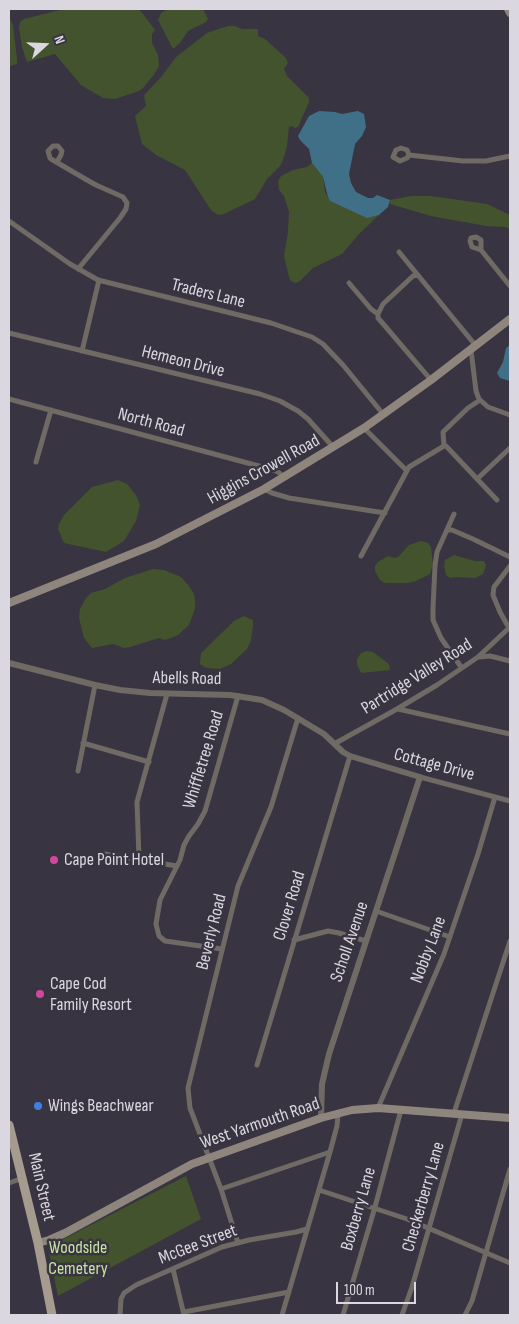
<!DOCTYPE html>
<style>
body{margin:0}
#map{position:relative;width:519px;height:1324px;overflow:hidden;background:#393441;font-family:"Sofia Sans Condensed",sans-serif}
canvas{display:block}
.frame{position:absolute;inset:0;border:10px solid #dad7e0;pointer-events:none}
.north{position:absolute;left:20px;top:20px;width:50px;height:50px;-webkit-text-stroke:4px #393441;paint-order:stroke;rotate:70deg;font-size:14px;font-weight:700;line-height:20px;text-align:center;color:#dad7e0}
.north::after{content:'';display:block;margin:auto;width:18px;height:22px;background:#dad7e0;clip-path:polygon(50% 0,100% 100%,50% 72%,0 100%)}
.scale{position:absolute;left:336px;top:1282px;width:80px;height:22px;box-sizing:border-box;border:2px solid #dad7e0;border-top:0;padding-left:6px;font-size:15px;line-height:18px;white-space:nowrap;color:#dad7e0;-webkit-text-stroke:4px #393441;paint-order:stroke}
</style>
<div id="map">
<canvas width="519" height="1324"></canvas>
<div class="frame"></div>
<div class="north">N</div>
<div class="scale">100 m</div>
</div>
<script>
const c = document.querySelector('canvas').getContext('2d');
c.lineJoin = 'round';
function fill(path, color) { c.fillStyle = color; c.fill(path, 'evenodd'); }
const poly = rows => new Path2D(rows.map(r => 'M' + r).join(''));
function trace(path, color, width, dash) { c.strokeStyle = color; c.lineWidth = width; c.lineCap = dash ? 'butt' : 'round'; c.setLineDash(dash || []); c.stroke(path); }
function drawText(font, color, halo, rows, align = 'center') {
  c.font = font + ' "Sofia Sans Condensed",sans-serif'; c.lineWidth = 5; c.setLineDash([]); c.textBaseline = 'middle'; c.strokeStyle = halo; c.fillStyle = color; for (const [text, x, y, turn = 0] of rows) {
    c.save(); c.translate(x, y); c.rotate((+turn || 0) * Math.PI / 180); c.textAlign = isNaN(turn) ? turn : align; if (halo) c.strokeText(text, 0, 0); c.fillText(text, 0, 0); c.restore();
  }
}
fill(poly([
 [64,9,139,9,155,30,152,34,152,43,158,55,159,66,153,76,143,88,139,91,115,99,103,98,81,85,55,54,27,62,22,47,19,27,20,22,24,19],
 [168,9,203,9,208,19,206,22,188,31,180,43,173,49,158,20,161,13],
 [9,17,13,25,17,59,17,64,10,66,9,66],
 [228,26,235,26,242,29,258,29,258,36,265,39,286,58,288,63,284,69,287,76,309,98,309,102,298,127,295,128,292,126,289,127,287,146,283,160,280,166,267,179,255,199,224,214,218,215,211,210,185,170,156,155,142,144,135,116,146,106,144,95,162,76,176,57,207,33],
 [312,163,323,177,325,192,330,201,369,217,379,215,359,234,342,254,313,268,300,281,296,283,291,281,289,277,284,256,288,232,289,212,284,196,279,190,278,181,281,176,293,170,307,167],
 [411,196,431,196,487,204,510,215,510,229,505,227,486,226,431,216,390,204,390,200],
 [118,480,127,484,136,495,140,505,136,521,124,541,106,552,64,543,58,529,59,524,64,515,92,487],
 [421,541,428,543,431,547,433,564,430,574,416,581,408,583,385,583,380,580,375,571,375,566,378,562,388,556,395,558,399,556,409,545],
 [454,555,475,561,484,561,486,566,483,574,475,578,455,577,450,578,446,575,444,566,445,560],
 [153,569,164,570,181,577,189,586,194,594,195,601,195,609,189,625,178,635,171,638,165,640,159,638,130,647,124,648,113,644,92,648,84,638,79,618,80,609,86,598,91,593,105,589,125,578],
 [244,616,253,620,253,626,251,640,247,649,231,664,220,669,206,668,200,664,201,653,234,621],
 [367,651,373,652,389,664,390,670,362,673,360,671,357,664,357,659,361,653],
 [186,1176,201,1219,58,1296,48,1247]
]), '#43532d');
fill(poly([
 [319,111,335,112,342,114,358,111,364,114,366,127,362,136,355,144,349,174,351,183,356,192,368,198,373,198,377,195,390,200,388,207,379,215,367,218,330,201,328,197,323,177,312,163,309,149,300,140,298,136,309,116],
 [510,345,510,381,500,378,497,373,503,362,506,348]
]), '#407087');
trace(poly([
 [409,155,407,158,400,161,393,157,396,150,401,148,407,150,409,155,463,161,486,161,510,156],
 [57,162,61,155,62,151,58,146,53,146,48,151,50,158,51,159,87,180,96,185,123,197,127,203,126,209,120,218,78,269],
 [9,221,70,264,98,280,271,323,312,337,323,344,343,365,383,414],
 [481,250,481,240,476,237,471,238,470,241,472,247,481,250,510,286],
 [399,252,476,346],
 [349,283,371,309,378,314,378,318,385,326,431,380],
 [378,314,383,304,413,276,418,275],
 [9,333,260,394,280,401,298,411,308,419,334,448],
 [471,350,476,391,479,399,488,407,510,415],
 [82,351,99,280],
 [9,399,270,469,278,472,284,477],
 [364,428,407,471],
 [444,446,446,446,497,500],
 [444,446,443,432,468,408,480,400],
 [36,462,51,410],
 [477,479,510,448],
 [264,489,272,493,289,498,385,513],
 [454,514,437,552,435,566,433,608,433,620,441,638,461,667],
 [448,530,452,530,473,539,510,557],
 [361,556,409,467,444,446],
 [509,628,500,612,493,595,494,587,510,566],
 [479,657,490,656,510,661],
 [398,709,510,734],
 [83,743,149,762],
 [334,744,397,709,437,685,478,657,510,627],
 [78,771,95,685],
 [420,777,510,801],
 [105,854,177,866],
 [139,858,137,802,167,694],
 [376,911,450,937],
 [294,940,328,931,339,933,366,941],
 [222,949,165,941,159,936,156,924,160,900,180,860,184,845,189,836,198,824,205,811,238,696],
 [257,1065,350,756],
 [378,1108,444,954,478,854,495,797],
 [454,1113,510,941],
 [9,1183,23,1178],
 [221,1189,330,1152],
 [319,1190,407,1219,510,1263],
 [238,1243,221,1189,190,1108,188,1088,238,886,271,807,298,718],
 [173,1269,184,1315],
 [184,1312,289,1292],
 [120,1315,121,1299,124,1293,136,1285,222,1247,249,1240,296,1232,307,1229],
 [282,1315,330,1152,337,1126,338,1114],
 [343,1315,375,1207,401,1110],
 [402,1315,412,1287,462,1114],
 [465,1315,472,1301,510,1169]
]), '#6f6a64', 5);
trace(poly([
 [9,663,95,685,120,690,150,693,230,695,262,700,284,710,324,734,343,752,350,756,420,777,329,1054,322,1084,321,1118]
]), '#6f6a64', 6);
trace(poly([
 [508,9,510,13],
 [9,603,156,544,264,489,364,428,431,380,510,319],
 [38,1243,49,1240,65,1233,192,1164,321,1118,352,1110,378,1108,510,1118]
]), '#8e867d', 8);
trace(poly([
 [9,1125,38,1243,52,1315]
]), '#a69b8f', 9);
for (const [x, y, r, color] of [
 [54,860,5,"#d1479c"],
 [40,994,5,"#d1479c"],
 [38,1106,5,"#3f7fe0"]
]) { const dot = new Path2D(); dot.arc(x, y, r, 0, 2 * Math.PI); c.fillStyle = color; c.fill(dot); trace(dot, '#393441', 2); }
drawText('18px', '#dad7e0', '#393441', [
 ["Traders Lane",208,294,14],
 ["Hemeon Drive",183,362,14],
 ["North Road",151,423,15],
 ["Higgins Crowell Road",264,470,-29],
 ["Partridge Valley Road",417,677,-32],
 ["Abells Road",187,679,1],
 ["Whiffletree Road",204,760,-73],
 ["Cottage Drive",434,765,15],
 ["Clover Road",290,906,-73],
 ["Beverly Road",212,932,-76],
 ["Scholl Avenue",350,942,-71],
 ["Nobby Lane",429,950,-69],
 ["West Yarmouth Road",260,1124,-19],
 ["Main Street",41,1187,77],
 ["Checkerberry Lane",424,1197,-74],
 ["Boxberry Lane",359,1209,-74],
 ["McGee Street",198,1245,-21]
]);
drawText('18px', '#dad7e0', '#393441', [
 ["Cape Point Hotel",64,860],
 ["Cape Cod",50,984],
 ["Family Resort",50,1005],
 ["Wings Beachwear",48,1106]
], 'left');
drawText('18px', '#c5e3a0', '#393441', [
 ["Woodside",78,1248],
 ["Cemetery",78,1269]
]);
</script>
